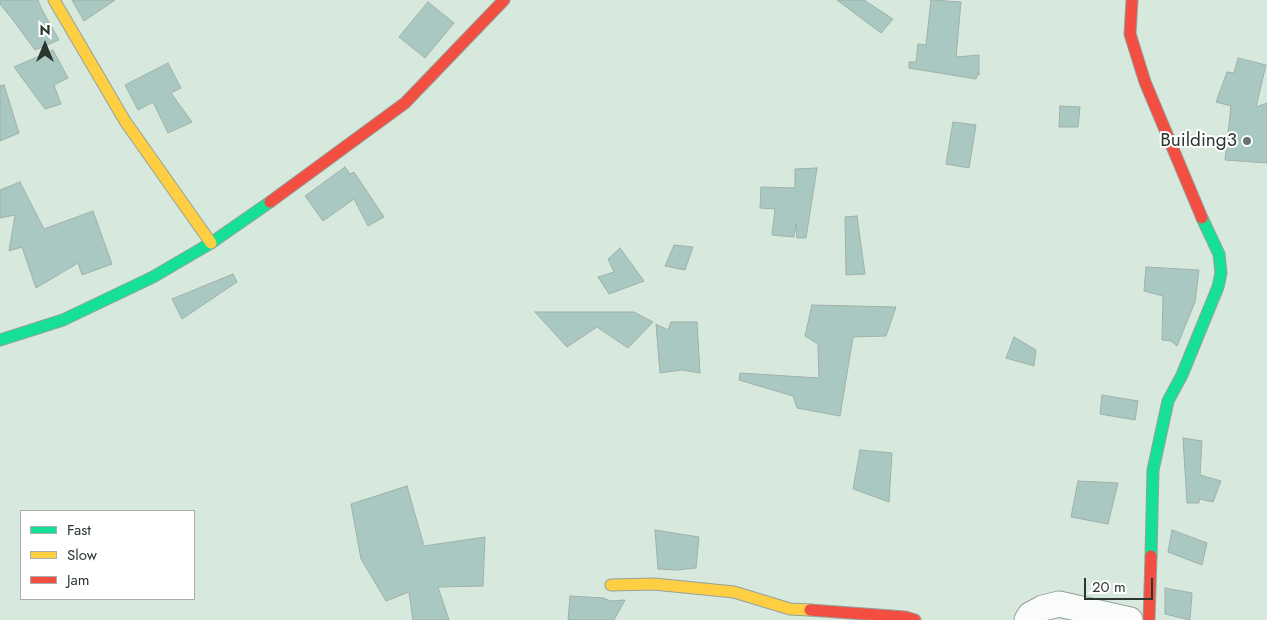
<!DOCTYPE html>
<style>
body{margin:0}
#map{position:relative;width:1267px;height:620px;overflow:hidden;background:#d7e8dd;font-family:Jost,sans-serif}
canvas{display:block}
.legend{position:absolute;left:20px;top:510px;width:175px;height:90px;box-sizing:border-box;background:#fff;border:1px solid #aaafac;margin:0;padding:6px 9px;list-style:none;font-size:15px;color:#2a372f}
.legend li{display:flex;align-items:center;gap:10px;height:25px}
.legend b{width:25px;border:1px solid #aaafac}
.north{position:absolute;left:20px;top:20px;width:50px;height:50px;-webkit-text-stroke:4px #fff;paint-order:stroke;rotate:0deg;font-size:14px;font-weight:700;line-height:20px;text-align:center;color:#2a372f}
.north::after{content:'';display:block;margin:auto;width:18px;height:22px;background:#2a372f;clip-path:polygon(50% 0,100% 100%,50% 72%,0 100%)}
.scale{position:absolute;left:1084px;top:578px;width:69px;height:22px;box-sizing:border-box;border:2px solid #2a372f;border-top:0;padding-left:6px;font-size:15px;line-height:18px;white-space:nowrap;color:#2a372f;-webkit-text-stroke:4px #fff;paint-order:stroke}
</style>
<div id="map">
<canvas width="1267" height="620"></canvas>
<ul class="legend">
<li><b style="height:6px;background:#16e098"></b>Fast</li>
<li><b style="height:6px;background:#ffcf43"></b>Slow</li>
<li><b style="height:6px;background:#f24e42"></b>Jam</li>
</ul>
<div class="north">N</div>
<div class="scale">20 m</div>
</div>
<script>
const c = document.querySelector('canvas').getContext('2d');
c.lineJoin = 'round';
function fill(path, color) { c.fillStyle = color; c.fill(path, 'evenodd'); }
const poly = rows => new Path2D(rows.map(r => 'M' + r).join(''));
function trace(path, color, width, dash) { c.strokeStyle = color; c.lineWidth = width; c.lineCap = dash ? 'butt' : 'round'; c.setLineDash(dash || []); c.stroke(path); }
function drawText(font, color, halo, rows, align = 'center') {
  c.font = font + ' Jost,sans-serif'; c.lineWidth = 4; c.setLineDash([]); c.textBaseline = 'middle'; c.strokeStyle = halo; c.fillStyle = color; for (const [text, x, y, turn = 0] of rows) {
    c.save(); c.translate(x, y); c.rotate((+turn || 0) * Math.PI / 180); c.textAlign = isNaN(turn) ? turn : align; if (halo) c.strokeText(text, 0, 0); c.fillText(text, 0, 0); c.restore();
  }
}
const building = poly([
 [0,0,38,0,41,8,59,40,35,50,13,20,0,4,0,0],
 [72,0,115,0,84,21,72,0],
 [837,0,864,0,893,19,881,33,837,0],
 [931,0,961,2,956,57,979,55,979,75,977,75,976,79,909,68,909,62,916,62,918,44,926,45,931,0],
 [428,2,454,23,425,58,399,37,428,2],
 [53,50,68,78,54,85,61,104,45,109,14,67,53,50],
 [1238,58,1266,65,1256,107,1267,103,1267,163,1225,160,1230,115,1232,114,1230,114,1231,106,1216,102,1227,72,1234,73,1238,58],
 [168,63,181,88,171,93,192,122,168,133,153,102,138,110,125,85,168,63],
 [4,85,19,133,0,141,0,86,4,85],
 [1060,106,1080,107,1078,127,1059,127,1060,106],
 [953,122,976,125,969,168,946,164,953,122],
 [345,167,350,174,354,172,384,217,368,226,354,199,323,221,305,196,345,167],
 [817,168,806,238,797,238,796,223,794,237,772,235,775,209,760,208,761,187,795,188,795,169,817,168],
 [20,182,44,229,93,211,112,264,82,275,78,263,36,288,22,247,9,251,15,215,0,218,0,190,20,182],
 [857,216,865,274,846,275,845,217,857,216],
 [674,245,693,247,685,270,665,266,674,245],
 [620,248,644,281,609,294,598,277,614,272,608,259,620,248],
 [1146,267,1199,270,1195,302,1177,346,1171,341,1162,340,1163,296,1144,291,1146,267],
 [233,274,237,282,182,319,172,299,233,274],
 [812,305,896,307,886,336,853,337,840,416,797,408,793,396,739,380,740,373,819,378,818,344,805,336,812,305],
 [535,312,634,312,653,322,628,348,597,327,567,347,535,312],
 [671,322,697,322,700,373,682,370,660,373,656,324,668,330,671,322],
 [1014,337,1036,350,1034,366,1006,358,1014,337],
 [1102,395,1138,401,1135,420,1100,414,1102,395],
 [1183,438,1202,441,1200,475,1221,481,1213,502,1199,499,1199,503,1187,503,1183,438],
 [860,450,892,453,889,502,853,489,860,450],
 [1078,481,1118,483,1108,524,1071,517,1078,481],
 [407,486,424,546,485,537,483,586,438,587,449,620,413,620,409,592,386,601,361,559,351,504,407,486],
 [655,530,699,537,696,568,677,570,658,569,655,530],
 [1172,530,1207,543,1202,565,1168,552,1172,530],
 [1165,588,1192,593,1190,620,1165,614,1165,588],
 [570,596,603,598,611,601,625,600,614,620,568,620,570,596]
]);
fill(building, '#a9c8c2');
trace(building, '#a0b0aa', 1);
const street = poly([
 [1027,620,1030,615,1043,608,1059,604,1130,620]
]);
const fast = poly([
 [0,340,63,320,153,277,211,243,270,202],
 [1151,556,1153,470,1168,401,1182,375,1218,287,1221,273,1219,254,1202,218]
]);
const slow = poly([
 [54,0,125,121,211,243],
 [611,585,654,584,734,592,790,609,810,610]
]);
const jam = poly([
 [1132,0,1130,34,1145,82,1202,218],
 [270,202,405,103,504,0],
 [810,610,905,617,915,620],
 [1149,620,1151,556]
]);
trace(street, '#94a299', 27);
trace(fast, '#94a299', 13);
trace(slow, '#94a299', 13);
trace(jam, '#94a299', 13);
trace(street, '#f9fcfa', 25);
trace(fast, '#16e098', 11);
trace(slow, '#ffcf43', 11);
trace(jam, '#f24e42', 11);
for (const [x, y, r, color] of [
 [1247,141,5,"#67756c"]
]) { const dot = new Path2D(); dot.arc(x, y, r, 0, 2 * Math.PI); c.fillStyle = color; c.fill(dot); trace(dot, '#fff', 2); }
drawText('19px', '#2a372f', '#fff', [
 ["Building3",1237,141]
], 'right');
</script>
